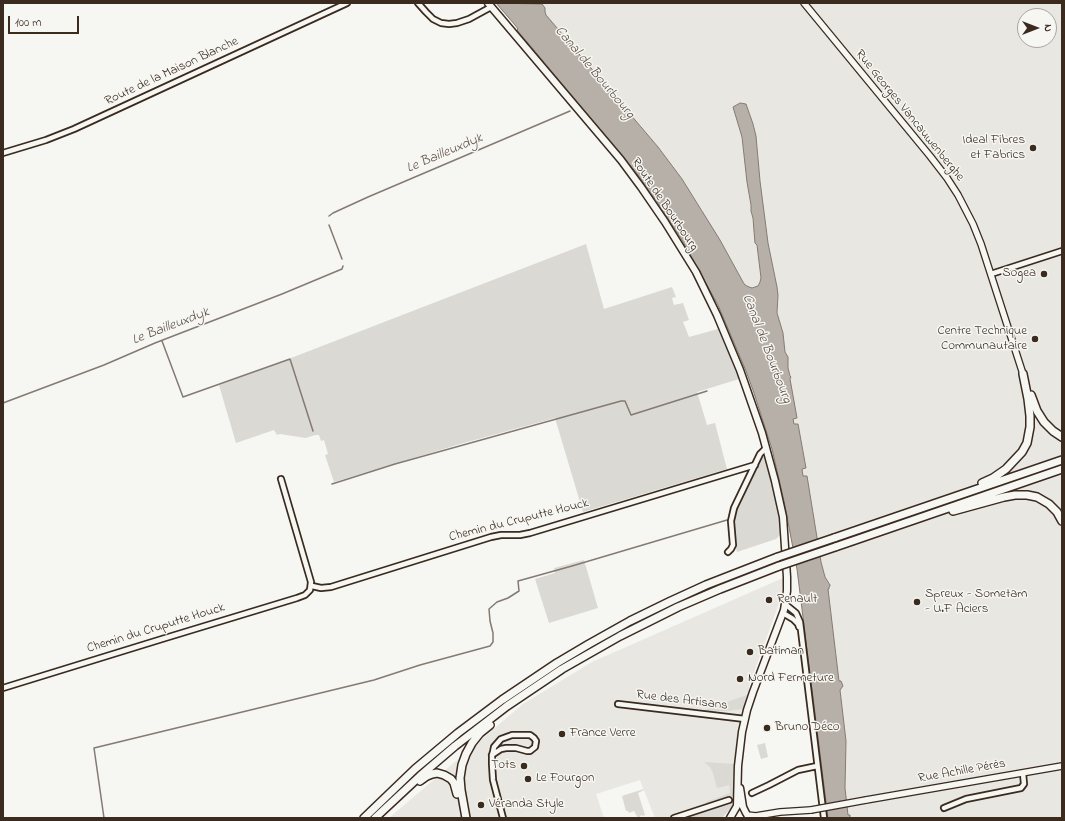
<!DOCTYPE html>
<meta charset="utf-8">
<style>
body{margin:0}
#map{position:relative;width:1065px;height:821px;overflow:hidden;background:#f6f6f2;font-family:"Indie Flower",sans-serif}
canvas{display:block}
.frame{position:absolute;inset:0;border:4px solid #3b2a1e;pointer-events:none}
.north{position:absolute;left:1017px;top:8px;width:40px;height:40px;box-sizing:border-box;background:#f6f6f2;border:1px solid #aba49d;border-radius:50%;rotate:90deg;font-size:11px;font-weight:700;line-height:16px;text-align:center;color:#3b2a1e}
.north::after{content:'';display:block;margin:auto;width:14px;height:18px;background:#3b2a1e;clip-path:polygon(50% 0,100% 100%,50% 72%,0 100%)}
.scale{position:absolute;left:8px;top:16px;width:71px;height:18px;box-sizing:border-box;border:2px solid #3b2a1e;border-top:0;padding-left:5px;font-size:12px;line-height:14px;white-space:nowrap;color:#3b2a1e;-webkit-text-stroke:3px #f6f6f2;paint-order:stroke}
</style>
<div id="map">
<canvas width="1065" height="821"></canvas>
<div class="frame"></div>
<div class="north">N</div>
<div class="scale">100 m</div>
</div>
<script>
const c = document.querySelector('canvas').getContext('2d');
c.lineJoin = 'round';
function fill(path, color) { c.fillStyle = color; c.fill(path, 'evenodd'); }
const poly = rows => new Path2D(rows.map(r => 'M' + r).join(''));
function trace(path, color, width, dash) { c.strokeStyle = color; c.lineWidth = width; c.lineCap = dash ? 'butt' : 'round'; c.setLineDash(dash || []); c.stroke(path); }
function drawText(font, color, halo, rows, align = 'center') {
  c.font = font + ' "Indie Flower",sans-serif'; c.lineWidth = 3; c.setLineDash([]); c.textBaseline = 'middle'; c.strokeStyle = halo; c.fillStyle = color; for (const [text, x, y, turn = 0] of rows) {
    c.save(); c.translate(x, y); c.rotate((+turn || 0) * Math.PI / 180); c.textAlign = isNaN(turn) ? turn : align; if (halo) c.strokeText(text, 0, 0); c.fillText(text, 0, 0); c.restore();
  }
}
fill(poly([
 [540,3,1062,3,1062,818,850,818,850,815,848,815,845,788,846,741,828,589,830,583,825,577,821,562,807,476,803,476,802,469,806,468,798,424,794,425,793,419,796,418,790,379,791,378,788,368,788,357,785,352,783,333,777,313,778,295,777,287,768,243,760,181,756,136,753,124,745,104,740,103,733,107,742,137,747,182,753,218,754,231,755,243,757,245,761,278,760,282,757,286,752,288,749,287,745,285,698,204,682,179,658,147,586,61,549,19],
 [1025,16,1049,16,1049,40,1025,40],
 [783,578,781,598,750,683,740,725,733,796,666,818,655,818,640,780,596,794,604,818,389,818,523,704,592,662]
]), '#e8e7e2');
fill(poly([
 [586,244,604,309,672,287,676,297,672,298,674,305,683,303,689,320,683,322,689,337,718,329,739,379,697,392,707,425,715,423,727,469,583,512,555,418,460,444,334,482,325,455,328,454,324,440,321,441,319,435,315,435,306,438,280,434,277,435,274,430,236,443,219,385,291,359,291,358],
 [761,456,763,456,767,463,780,514,782,533,776,539,737,552,734,542,733,531,733,513],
 [584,560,598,608,549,623,535,579,555,573,554,568],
 [747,695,745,703,742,709,726,711,704,711,704,710],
 [765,743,768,757,761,759,757,745],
 [704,762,735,764,733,796,707,804,706,802,730,793,729,785,717,788,713,773,710,767],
 [644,789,644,790,638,793,645,815,643,816,642,815,640,816,641,818,638,818,634,811,629,813,628,811,626,811,622,796],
 [733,800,732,807,723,817,683,818]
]), '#dad9d3');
const water = poly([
 [496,3,542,4,545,8,545,12,546,15,658,147,682,179,720,240,743,282,745,285,749,287,752,288,758,286,760,282,761,278,757,245,755,243,754,231,753,218,751,211,751,205,747,182,742,137,733,107,740,103,746,104,753,124,756,136,760,181,768,243,777,287,778,295,777,313,783,333,785,352,788,357,788,368,790,376,791,377,790,379,797,418,793,419,794,424,798,424,806,468,802,469,803,476,807,476,821,562,825,577,830,585,830,586,829,587,829,589,828,589,839,681,841,681,843,686,840,690,846,741,845,788,848,815,850,815,850,818,828,818,797,569,784,501,772,449,754,393,746,371,718,305,682,240,657,202,638,175,528,43,517,30,518,29,515,25,496,3]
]);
fill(water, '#b6b0a9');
trace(water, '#857a71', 1);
trace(poly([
 [329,216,333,213,368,197,570,111],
 [329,225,342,259],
 [162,341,183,397,290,359,313,431],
 [3,403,104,365,155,343,282,294,342,269,343,266],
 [332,484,395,464,621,401,625,401,631,415,707,391],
 [104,818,94,748,374,680,420,665,490,646,493,642,493,633,490,621,489,609,497,602,508,598,519,591,518,581,572,566,727,520]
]), '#857a71', 1.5);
const minor = poly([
 [418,3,426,12,433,19,441,23,449,24,457,23,469,19,491,7],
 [3,153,46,140,74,129,347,3],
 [991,274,1062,251],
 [728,552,731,549,733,545,731,521,734,508,760,454,766,448],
 [312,586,321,588,331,587,491,537,501,535,520,535,530,533,755,465],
 [785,604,796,613,800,622,824,818],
 [783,613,793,619,798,624,799,627],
 [3,688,162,639,297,598,305,595,310,590,311,582,281,479],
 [618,704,745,719],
 [492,755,501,749,506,748,516,748,527,751,530,751,535,747,536,741,534,738,530,735,512,735,501,739,494,747,493,752,492,755,492,764,493,780,503,818],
 [752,793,769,785,798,770,817,766],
 [944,808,966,799,1021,788,1024,784,1023,773],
 [674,818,729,800]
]);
const tertiary = poly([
 [804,3,930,156,947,178,958,195,973,224,981,244,1023,374],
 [866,800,1062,766],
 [747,815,756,816,780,812,811,810]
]);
const secondary = poly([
 [488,3,621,160,641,187,665,222,696,272,717,315,740,370,762,433,775,481,783,517,787,577,787,591,784,610,753,692,747,710,742,732,738,766,737,806,730,818],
 [740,788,743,807,746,813]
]);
const trunk = poly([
 [1031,395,1037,411,1044,422,1053,431,1062,437],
 [982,483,993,478,1006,469,1022,452,1027,443,1030,427,1030,416,1028,399,1023,374],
 [953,511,1004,497,1015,495,1027,495,1037,497,1049,504,1057,512,1062,521],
 [834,538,1062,460],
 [835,547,1062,469],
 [420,781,427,776,432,774,437,773,444,775,451,779,454,783,457,794],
 [364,818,415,769,458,733,502,700,557,663,589,644,630,621,671,601,706,585,778,557],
 [375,818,420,776,455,746,507,706,562,669,620,636,678,607,720,589,779,566],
 [466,818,461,790,460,778,462,765,466,754,472,743,480,733,490,725]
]);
trace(minor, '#3b2a1e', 8);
trace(tertiary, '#3b2a1e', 8);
trace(secondary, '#3b2a1e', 9);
trace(trunk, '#3b2a1e', 10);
trace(minor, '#f6f6f2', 4.5);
trace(tertiary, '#f6f6f2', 5.5);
trace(secondary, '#f6f6f2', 6);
trace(trunk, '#f6f6f2', 7);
const tertiaryBridge = poly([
 [811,810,866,800]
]);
const trunkBridge = poly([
 [778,557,834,538],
 [779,566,835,547]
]);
trace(tertiaryBridge, '#3b2a1e', 8, []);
trace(trunkBridge, '#3b2a1e', 10, []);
trace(tertiaryBridge, '#f6f6f2', 5.5);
trace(trunkBridge, '#f6f6f2', 7);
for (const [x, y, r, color] of [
 [1033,148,4,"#3b2a1e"],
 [1044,274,4,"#3b2a1e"],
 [1035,339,4,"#3b2a1e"],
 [769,600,4,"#3b2a1e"],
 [917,602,4,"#3b2a1e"],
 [750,652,4,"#3b2a1e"],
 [740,679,4,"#3b2a1e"],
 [767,728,4,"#3b2a1e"],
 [562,734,4,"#3b2a1e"],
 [524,766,4,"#3b2a1e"],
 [528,779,4,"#3b2a1e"],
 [481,805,4,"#3b2a1e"]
]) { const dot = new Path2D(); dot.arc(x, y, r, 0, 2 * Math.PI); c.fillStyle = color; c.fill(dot); trace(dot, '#f6f6f2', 1.5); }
drawText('13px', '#3b2a1e', '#f6f6f2', [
 ["Route de la Maison Blanche",172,72,-25],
 ["Rue Georges Vancauwenberghe",909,116,51],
 ["Route de Bourbourg",664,205,56],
 ["Chemin du Cruputte Houck",519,521,-14],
 ["Chemin du Cruputte Houck",156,629,-17],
 ["Rue des Artisans",682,701,7],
 ["Rue Achille Pérès",962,772,-10]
]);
drawText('13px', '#3b2a1e', '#f6f6f2', [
 ["Ideal Fibres",1025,141,"right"],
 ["et Fabrics",1025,156,"right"],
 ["Sogea",1036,274,"right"],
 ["Centre Technique",1027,332,"right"],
 ["Communautaire",1027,347,"right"],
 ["Spreux - Sometam",925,595],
 ["- U.F Aciers",925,610],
 ["Renault",777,600],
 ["Batiman",758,652],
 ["Nord Fermeture",748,679],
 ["Bruno Déco",775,728],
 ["France Verre",570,734],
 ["Tots",516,766,"right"],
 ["Le Fourgon",536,779],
 ["Véranda Style",489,805]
], 'left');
drawText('italic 14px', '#605248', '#f6f6f2', [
 ["Canal de Bourbourg",594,73,50],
 ["Le Bailleuxdyk",445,154,-23],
 ["Le Bailleuxdyk",171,327,-21],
 ["Canal de Bourbourg",766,349,69]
]);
</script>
